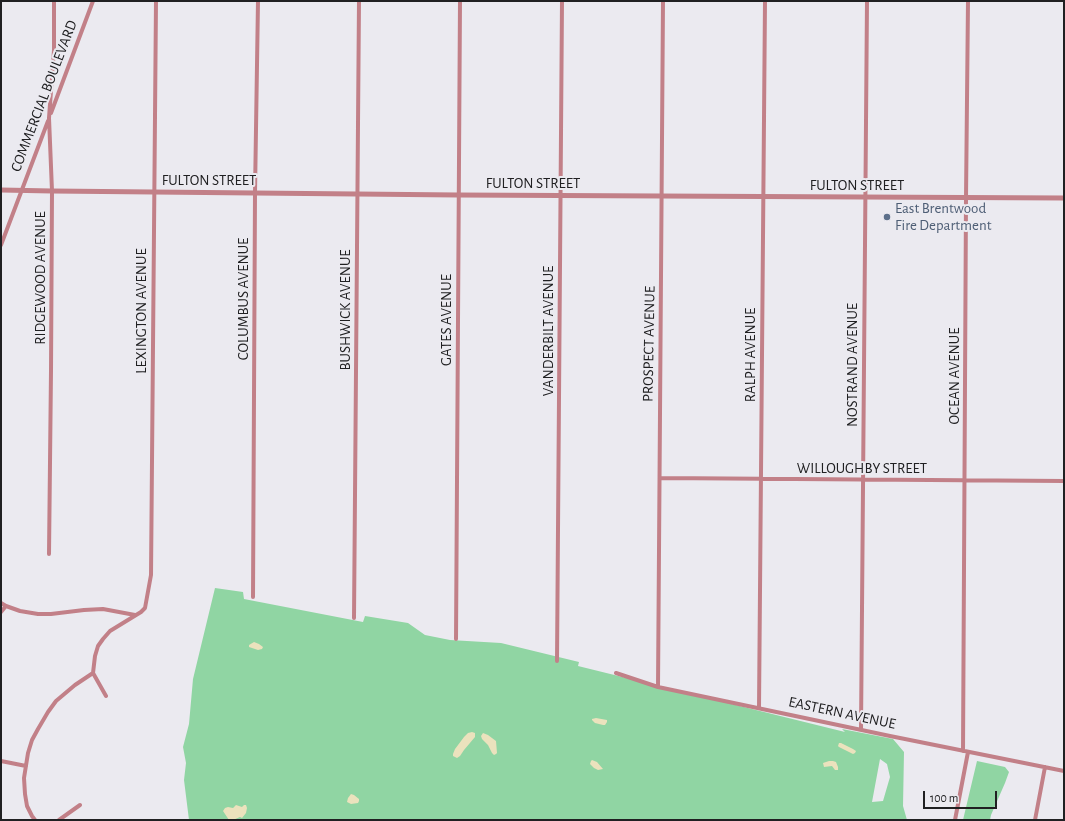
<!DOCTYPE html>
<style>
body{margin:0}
#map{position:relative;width:1065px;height:821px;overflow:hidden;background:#ebeaf0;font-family:"Alegreya Sans",sans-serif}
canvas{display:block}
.frame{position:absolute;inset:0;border:2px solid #202022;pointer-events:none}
.scale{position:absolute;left:923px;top:791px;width:74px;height:18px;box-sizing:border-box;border:2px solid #202022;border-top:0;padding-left:5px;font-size:12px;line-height:14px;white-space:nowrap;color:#202022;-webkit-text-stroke:3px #ebeaf0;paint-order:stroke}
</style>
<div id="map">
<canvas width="1065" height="821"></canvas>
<div class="frame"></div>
<div class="scale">100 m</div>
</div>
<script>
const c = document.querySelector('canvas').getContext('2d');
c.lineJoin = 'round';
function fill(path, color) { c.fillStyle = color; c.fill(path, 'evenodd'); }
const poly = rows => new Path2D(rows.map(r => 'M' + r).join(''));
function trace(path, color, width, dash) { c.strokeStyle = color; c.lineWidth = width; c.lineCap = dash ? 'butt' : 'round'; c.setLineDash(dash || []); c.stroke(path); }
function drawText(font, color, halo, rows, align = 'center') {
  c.font = font + ' "Alegreya Sans",sans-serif'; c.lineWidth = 4; c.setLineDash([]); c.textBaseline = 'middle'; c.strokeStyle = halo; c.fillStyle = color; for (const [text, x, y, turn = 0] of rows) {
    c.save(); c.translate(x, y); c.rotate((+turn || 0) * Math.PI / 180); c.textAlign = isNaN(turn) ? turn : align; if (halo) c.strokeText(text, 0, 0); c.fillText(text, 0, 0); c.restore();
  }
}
fill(poly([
 [215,588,243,592,244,599,363,622,365,616,408,623,425,635,450,640,501,643,579,662,578,666,845,732,842,729,893,739,904,752,903,806,907,820,189,820,184,780,186,763,183,747,189,724,193,679],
 [880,759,887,764,890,777,883,801,872,802],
 [977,761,1005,767,1009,772,1005,783,991,815,990,820,963,820]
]), '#90d5a3');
fill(poly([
 [254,642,259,644,263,647,262,649,258,650,249,647,249,645],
 [596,718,607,720,607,722,605,725,603,725,595,723,592,720,592,719],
 [472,732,475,733,475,737,464,750,460,756,457,758,453,756,453,754,455,749,464,737,468,733],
 [483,733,488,735,496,741,497,753,496,754,494,755,492,753,488,745,482,739,481,736],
 [839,743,841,743,853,749,856,751,855,753,853,754,839,747,838,746],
 [592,760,597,762,603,769,598,770,594,768,590,764,591,761],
 [829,761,833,761,836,762,838,767,838,770,835,770,832,766,824,767,823,763],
 [351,794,354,795,359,799,359,801,358,803,351,804,347,802,348,798],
 [236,805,242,807,244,805,246,805,247,808,246,813,242,818,240,817,233,820,229,820,223,811,225,808,228,807,233,808]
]), '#ebe2bd');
trace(poly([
 [51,113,93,1],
 [1,245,48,121],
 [660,478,1064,481],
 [49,554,51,371,52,191,49,118,54,50,54,1],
 [253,597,255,193,258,1],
 [1,603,6,606,20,611,38,614,51,614,84,610,103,609,135,615],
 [1,612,6,606],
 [354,618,359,1],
 [456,639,460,1],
 [557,661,562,1],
 [93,673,106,696],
 [616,673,658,687,890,736,1064,771],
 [658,687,663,1],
 [759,708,765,1],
 [861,730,867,1],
 [963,751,966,198,968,1],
 [1,761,26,766],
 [35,820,32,816,27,806,25,794,24,778,28,753,32,740,38,729,48,712,56,701,75,685,93,673,95,656,98,646,103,639,110,631,141,612,145,608,151,575,156,1],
 [59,820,80,805],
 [955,820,968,752],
 [1035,820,1045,767]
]), '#c28088', 4);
trace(poly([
 [1,190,52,191,458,195,1064,198]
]), '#c28088', 5);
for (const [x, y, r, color] of [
 [887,217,4,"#5c6f8a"]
]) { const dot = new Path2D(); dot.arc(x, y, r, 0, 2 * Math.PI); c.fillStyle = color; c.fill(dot); trace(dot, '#ebeaf0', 1.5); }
drawText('15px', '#202022', '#ebeaf0', [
 ["COMMERCIAL BOULEVARD",44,96,-69],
 ["FULTON STREET",209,180],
 ["FULTON STREET",533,183],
 ["FULTON STREET",857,185],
 ["RIDGEWOOD AVENUE",40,278,-90],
 ["COLUMBUS AVENUE",243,299,-90],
 ["BUSHWICK AVENUE",345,310,-90],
 ["LEXINGTON AVENUE",141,311,-90],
 ["GATES AVENUE",446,320,-90],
 ["VANDERBILT AVENUE",548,331,-90],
 ["PROSPECT AVENUE",649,344,-89],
 ["RALPH AVENUE",750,355,-90],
 ["NOSTRAND AVENUE",852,365,-90],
 ["OCEAN AVENUE",954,376,-90],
 ["WILLOUGHBY STREET",862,468],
 ["EASTERN AVENUE",842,713,12]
]);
drawText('15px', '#4e5e75', '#ebeaf0', [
 ["East Brentwood",895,208],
 ["Fire Department",895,225]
], 'left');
</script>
